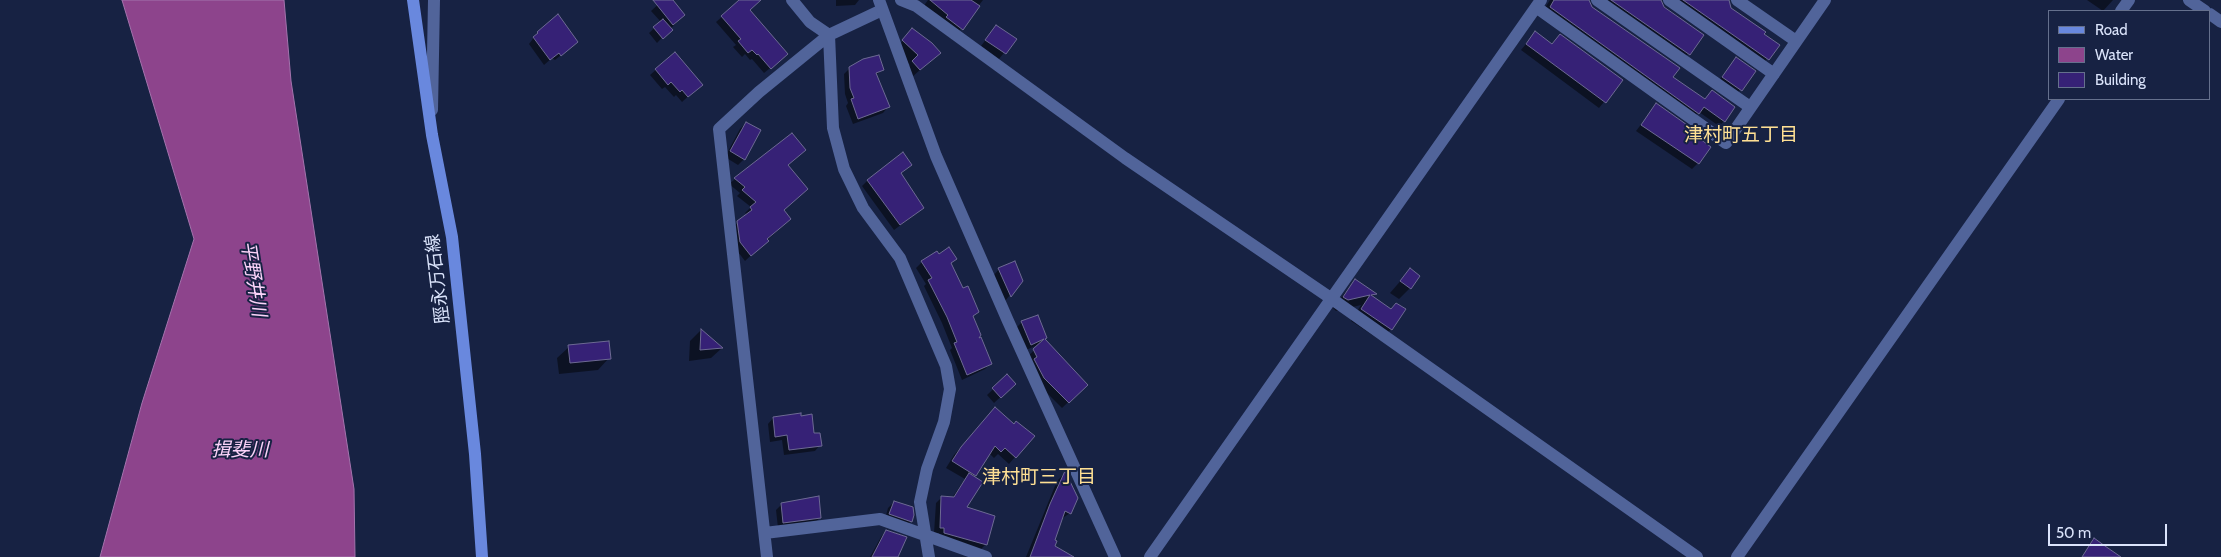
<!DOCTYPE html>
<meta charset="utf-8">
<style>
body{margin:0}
#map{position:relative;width:2221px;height:557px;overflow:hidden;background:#172243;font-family:Cabin,sans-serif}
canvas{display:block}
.legend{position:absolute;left:2048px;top:10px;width:162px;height:90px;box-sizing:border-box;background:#172243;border:1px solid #65708d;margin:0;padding:6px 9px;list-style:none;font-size:15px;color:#dbe4fb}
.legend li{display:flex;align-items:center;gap:10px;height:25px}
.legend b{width:25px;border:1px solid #65708d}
.scale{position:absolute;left:2048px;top:524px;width:119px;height:22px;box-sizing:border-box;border:2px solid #dbe4fb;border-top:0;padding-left:6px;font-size:15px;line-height:18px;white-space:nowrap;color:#dbe4fb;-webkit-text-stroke:4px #172243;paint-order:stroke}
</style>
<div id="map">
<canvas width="2221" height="557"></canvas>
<ul class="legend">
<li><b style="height:6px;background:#6988de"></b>Road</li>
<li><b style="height:14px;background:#8d448c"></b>Water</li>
<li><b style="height:14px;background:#362176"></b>Building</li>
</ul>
<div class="scale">50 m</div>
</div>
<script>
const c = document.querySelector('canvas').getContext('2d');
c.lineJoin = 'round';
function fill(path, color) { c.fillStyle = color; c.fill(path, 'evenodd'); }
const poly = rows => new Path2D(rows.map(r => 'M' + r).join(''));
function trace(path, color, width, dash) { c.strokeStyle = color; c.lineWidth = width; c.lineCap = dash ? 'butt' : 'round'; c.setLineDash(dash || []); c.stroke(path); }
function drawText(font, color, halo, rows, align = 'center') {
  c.font = font + ' Cabin,"Noto Sans JP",sans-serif'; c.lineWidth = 4; c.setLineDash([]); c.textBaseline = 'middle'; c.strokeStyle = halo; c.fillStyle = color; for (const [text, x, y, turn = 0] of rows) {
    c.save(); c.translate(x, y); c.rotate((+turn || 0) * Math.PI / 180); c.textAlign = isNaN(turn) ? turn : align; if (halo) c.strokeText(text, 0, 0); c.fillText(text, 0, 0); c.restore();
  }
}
const water = poly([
 [122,0,284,0,291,81,354,489,355,557,100,557,142,403,194,239,122,0]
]);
fill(water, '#8d448c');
trace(water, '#a474ad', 1);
fill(poly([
 [663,0,671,0,678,21,657,43,649,33,661,22,651,11],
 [741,0,760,0,749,10,780,60,764,73,752,59,750,60,745,54,742,57,733,47,736,45,716,22],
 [836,0,859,0,855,5,836,6],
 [928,0,983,0,956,35,923,7],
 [1550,0,1588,0,1591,7,1724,121,1719,126,1699,112,1693,119,1543,11],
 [1598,0,1661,0,1661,4,1703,35,1683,60],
 [1668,0,1726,0,1729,8,1778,45,1762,65],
 [2087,0,2113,0,2103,11],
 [996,26,1015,39,999,59,981,46],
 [912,30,930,61,911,78,904,70,910,65,895,50],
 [538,32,571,47,555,60,552,58,544,65,529,44],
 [1535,33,1551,45,1560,36,1622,80,1599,108,1521,50],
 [675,53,695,90,682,102,676,95,674,97,665,87,662,89,650,75],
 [1736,59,1754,72,1735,96,1717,83],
 [850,68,883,69,876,75,888,107,883,113,853,124,846,106,848,103,845,94,844,74],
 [1656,105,1698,163,1692,169,1636,131],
 [746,123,744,159,738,165,725,157,740,129],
 [792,134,786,166,783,211,790,219,745,261,735,248,732,228,747,215,745,213,751,207,737,196,740,193,729,184],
 [911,165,900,174,917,213,894,230,862,186,868,180],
 [922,262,950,264,972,317,975,340,991,363,985,369,962,380,950,350,952,348,942,323,924,286,926,284,916,268],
 [999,269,1022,281,1005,301,994,275],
 [1410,270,1410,288,1399,299,1390,293],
 [1355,280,1375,294,1372,297,1390,310,1404,309,1391,329,1380,340,1351,321,1361,305,1336,311,1333,308],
 [1022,322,1045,338,1044,339,1086,385,1062,408,1038,384,1028,356,1042,343,1026,350,1016,328],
 [701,330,722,348,711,358,689,361,690,341],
 [569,347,609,358,598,370,559,374,557,358],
 [1007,376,1009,389,994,403,987,395],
 [989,415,1014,425,1033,436,1009,464,998,454,994,458,989,453,973,477,965,508,986,544,980,550,939,539,939,533,934,533,936,503,942,497,952,498,965,479,946,468,954,455],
 [773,418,813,435,820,445,815,451,784,455,782,440,770,442,768,424],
 [1065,473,1070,513,1060,520,1053,541,1053,547,1071,557,1026,557,1057,481],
 [894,502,911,521,905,527,885,519,888,508],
 [781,505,820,518,814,523,778,528,776,510],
 [886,531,896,557,870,557,881,537]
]), '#0007');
const building = poly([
 [653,0,673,0,685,15,673,25,653,0],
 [739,0,761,0,750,10,788,54,771,69,758,54,757,55,752,50,748,53,738,41,741,39,721,16,739,0],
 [930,0,971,0,980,6,963,30,946,17,948,15,930,0],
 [1554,0,1589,0,1592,7,1680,68,1673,77,1705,99,1712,90,1735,107,1725,122,1704,107,1699,114,1550,7,1554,0],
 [1611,0,1661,0,1664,7,1704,35,1690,55,1611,0],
 [1683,0,1729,0,1731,8,1766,32,1764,34,1780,45,1769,60,1683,0],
 [558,14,578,42,561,56,559,53,550,60,533,37,538,33,537,32,558,14],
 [663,19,673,30,663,39,653,27,663,19],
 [996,25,1017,39,1006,54,985,40,996,25],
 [912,28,932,43,941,53,920,70,912,61,918,55,902,40,912,28],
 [1535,31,1552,44,1560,34,1623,80,1606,103,1526,44,1535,31],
 [675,52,703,85,688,97,682,90,680,92,671,82,668,85,655,69,675,52],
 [879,55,884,70,876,73,890,107,858,119,851,99,854,98,850,88,849,67,863,59,879,55],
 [1736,57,1756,71,1742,91,1722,77,1736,57],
 [1656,103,1690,127,1688,130,1711,147,1699,164,1641,125,1656,103],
 [746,122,761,130,745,160,730,151,746,122],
 [792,133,806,150,788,165,808,189,784,210,791,219,767,239,769,241,751,256,740,242,737,221,752,210,750,207,756,202,742,190,745,187,734,178,792,133],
 [903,152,912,165,901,173,924,208,900,225,867,180,903,152],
 [949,247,957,259,951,263,963,288,968,286,979,312,973,316,981,335,979,338,981,337,992,364,967,375,954,343,957,342,947,317,928,280,932,278,921,261,937,251,939,254,949,247],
 [1015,261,1023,281,1011,297,998,268,1015,261],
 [1410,268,1420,276,1411,289,1400,281,1410,268],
 [1355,279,1377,294,1371,295,1391,309,1396,303,1406,309,1392,330,1361,309,1370,295,1348,300,1343,297,1355,279],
 [1038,315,1047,338,1045,339,1088,385,1069,403,1044,378,1034,359,1037,357,1033,349,1044,339,1031,345,1021,321,1038,315],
 [701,329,723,348,700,350,701,329],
 [609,341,611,359,570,363,568,345,609,341],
 [1007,374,1016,384,1001,398,992,388,1007,374],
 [995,407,1014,424,1016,421,1035,436,1016,458,1005,448,1001,452,995,446,976,476,952,461,961,447,995,407],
 [801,413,801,416,812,414,814,433,820,433,822,446,789,450,787,435,775,437,773,417,801,413],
 [1065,471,1078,498,1071,514,1065,511,1055,540,1057,541,1055,546,1074,557,1030,557,1050,504,1065,471],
 [969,473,983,482,967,507,995,516,987,545,944,533,944,528,940,528,941,496,954,497,969,473],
 [819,496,821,518,783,523,781,503,819,496],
 [894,501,913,507,914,515,912,522,889,514,894,501],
 [886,530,907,537,898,557,872,557,886,530],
 [2094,538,2105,546,2121,557,2082,557,2094,538]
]);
fill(building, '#362176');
trace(building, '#6d6a93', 1);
trace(poly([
 [792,0,810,22,829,35,833,128,844,169,863,208,900,258,946,366,950,389,944,422,927,469,920,502,929,557],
 [901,0,916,6,1125,158,1332,299,1697,557],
 [1597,0,1750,107],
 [1669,0,1774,74],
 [1737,0,1796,41],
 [1536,7,1726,143,1825,0],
 [432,110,434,0],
 [765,533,880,519,986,557],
 [767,557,719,129,759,92,829,35,882,10],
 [1150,557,1541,0]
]), '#51649a', 12);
trace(poly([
 [879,0,936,156,1008,321,1115,557],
 [2189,0,2205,11],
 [2121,11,2129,0],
 [2210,14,2221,22],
 [1737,557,2059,99]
]), '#51649a', 12);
trace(poly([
 [413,0,432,135,452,237,475,454,482,557]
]), '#6988de', 12);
drawText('18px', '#dbe4fb', '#172243', [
 ["脛永万石線",438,279,-97]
]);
drawText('19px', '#ffe094', '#172243', [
 ["津村町五丁目",1741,135],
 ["津村町三丁目",1039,477]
]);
drawText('italic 19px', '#fbd3f9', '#172243', [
 ["平野井川",253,279,81],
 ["揖斐川",240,450]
]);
</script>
